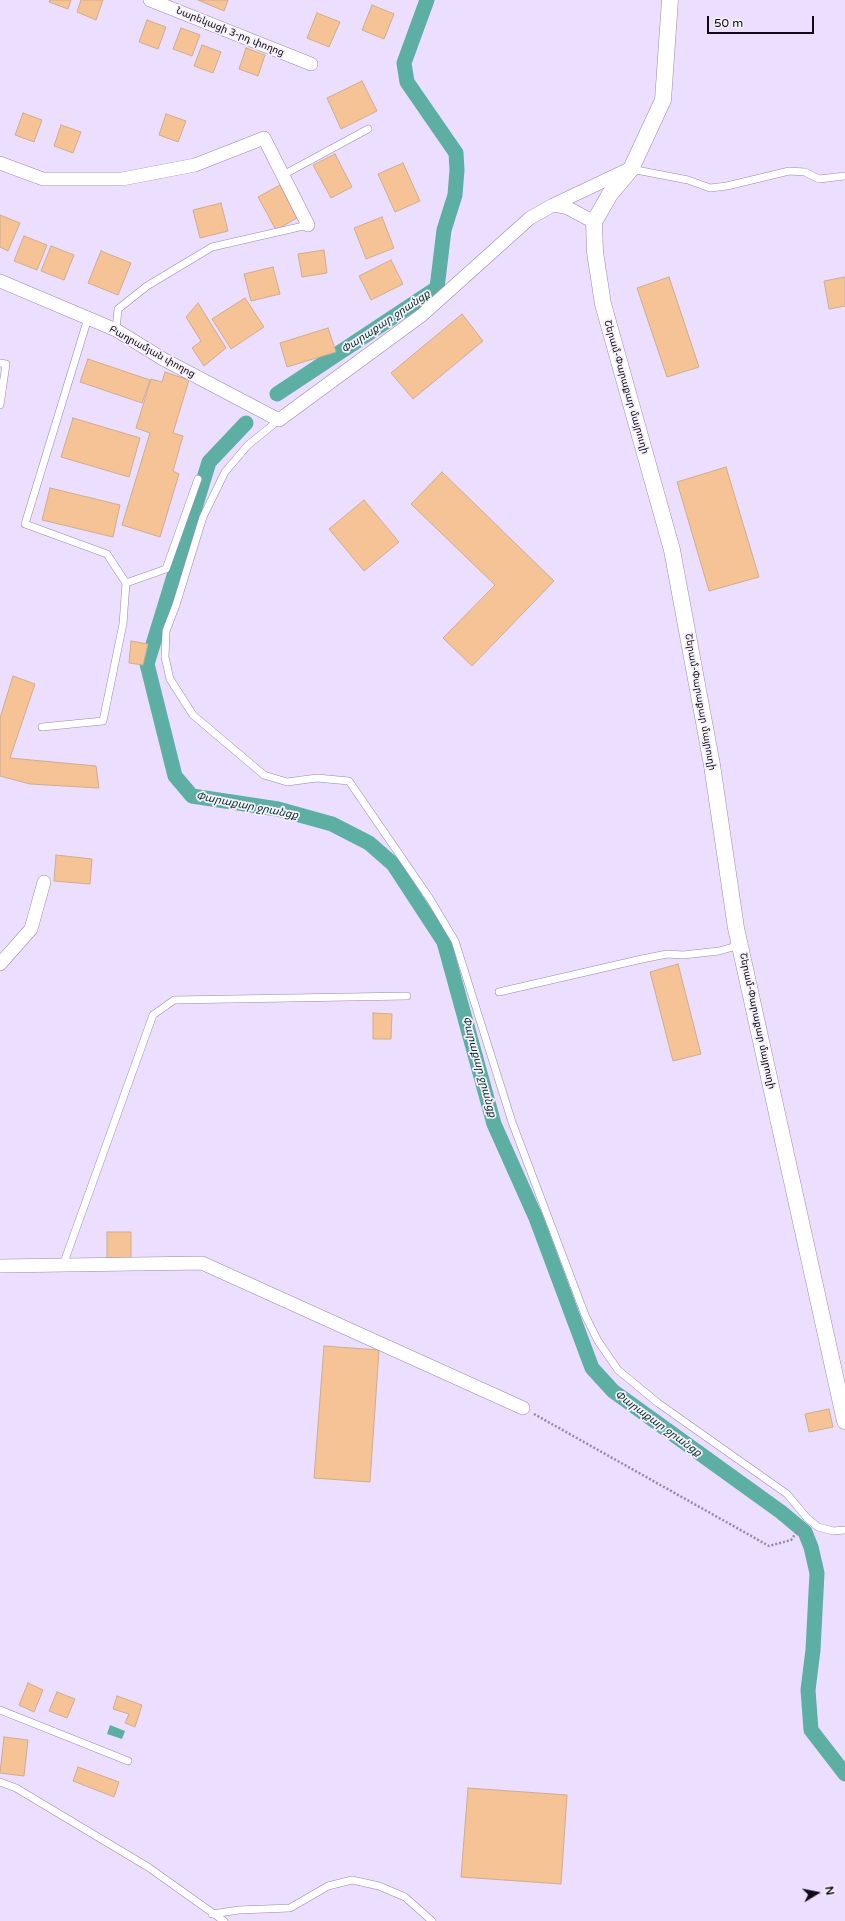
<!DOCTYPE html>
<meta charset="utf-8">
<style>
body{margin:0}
#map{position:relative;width:845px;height:1921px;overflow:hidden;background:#ecdeff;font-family:"Varela Round",sans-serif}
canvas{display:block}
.north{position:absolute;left:797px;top:1873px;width:40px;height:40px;-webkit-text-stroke:3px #f4f1f9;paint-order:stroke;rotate:80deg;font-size:11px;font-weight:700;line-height:16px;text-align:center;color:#100a17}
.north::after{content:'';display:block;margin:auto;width:14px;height:18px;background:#100a17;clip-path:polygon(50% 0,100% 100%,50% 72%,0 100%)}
.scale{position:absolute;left:707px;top:16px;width:107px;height:18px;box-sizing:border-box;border:2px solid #100a17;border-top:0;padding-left:5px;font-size:12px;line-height:14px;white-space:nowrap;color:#100a17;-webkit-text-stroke:3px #f4f1f9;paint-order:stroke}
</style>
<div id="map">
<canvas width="845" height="1921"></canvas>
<div class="north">N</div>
<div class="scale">50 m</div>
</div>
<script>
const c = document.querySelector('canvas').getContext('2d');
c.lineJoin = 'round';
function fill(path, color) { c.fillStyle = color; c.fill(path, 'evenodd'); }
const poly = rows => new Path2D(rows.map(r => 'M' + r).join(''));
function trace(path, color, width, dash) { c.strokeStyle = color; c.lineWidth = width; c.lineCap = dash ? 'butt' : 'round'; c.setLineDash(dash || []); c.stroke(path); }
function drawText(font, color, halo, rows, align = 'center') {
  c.font = font + ' "Varela Round","Noto Sans Armenian",sans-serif'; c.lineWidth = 3.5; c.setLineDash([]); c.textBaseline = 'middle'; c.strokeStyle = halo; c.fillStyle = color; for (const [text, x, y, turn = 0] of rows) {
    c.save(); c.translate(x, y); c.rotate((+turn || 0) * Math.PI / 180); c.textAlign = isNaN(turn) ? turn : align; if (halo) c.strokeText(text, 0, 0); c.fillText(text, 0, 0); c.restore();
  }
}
fill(poly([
 [110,1725,125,1731,122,1739,107,1734]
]), '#5dafa4');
trace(poly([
 [277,394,437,288,444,230,455,195,457,170,456,153,407,82,404,63,427,0],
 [246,423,209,462,147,664,175,776,192,796,278,809,332,824,369,843,393,864,444,942,494,1124,536,1218,592,1368,613,1391,781,1512,805,1532,811,1547,817,1573,813,1650,808,1690,811,1730,845,1774]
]), '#5dafa4', 15);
const building = poly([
 [50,0,71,0,68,9,49,2,50,0],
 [81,0,103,0,96,20,77,12,81,0],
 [198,0,228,0,224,11,198,0],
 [372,5,394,14,384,39,362,30,372,5],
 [317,13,340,22,329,47,307,38,317,13],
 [147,20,166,27,158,49,139,42,147,20],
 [181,28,200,35,192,56,173,49,181,28],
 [202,45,221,52,213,73,194,66,202,45],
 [246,48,265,55,258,76,239,69,246,48],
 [362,81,377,111,341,129,327,98,362,81],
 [23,113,42,120,34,142,15,135,23,113],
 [166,114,186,121,178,142,159,135,166,114],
 [61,125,81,132,73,153,54,146,61,125],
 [335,154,352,187,331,198,313,165,335,154],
 [403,163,420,201,395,212,378,174,403,163],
 [280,185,297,218,276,230,258,197,280,185],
 [221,203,228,231,200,238,193,210,221,203],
 [0,215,20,223,8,251,0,247,0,215],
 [382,217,394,248,366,259,354,228,382,217],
 [24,236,47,245,37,270,14,261,24,236],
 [51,246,74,255,64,280,41,271,51,246],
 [324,250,327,273,302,277,298,254,324,250],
 [101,251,131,263,118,295,88,283,101,251],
 [391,260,403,284,371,300,359,276,391,260],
 [273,267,280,294,251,301,244,274,273,267],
 [669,277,699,367,667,377,637,288,669,277],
 [845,277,845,306,829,309,824,281,845,277],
 [245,298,264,327,231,349,212,319,245,298],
 [198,303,226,348,204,366,192,348,201,341,186,317,198,303],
 [462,314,483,341,413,399,391,373,462,314],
 [328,328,336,352,287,367,280,343,328,328],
 [88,359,150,380,142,403,80,382,88,359],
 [165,372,189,380,173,433,183,436,173,471,179,474,160,537,122,525,150,433,136,428,151,379,162,382,165,372],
 [73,418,140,438,129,477,61,457,73,418],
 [726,467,759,577,709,591,677,482,726,467],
 [442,472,554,581,472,666,443,638,495,585,411,504,442,472],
 [50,488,120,505,113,537,42,520,50,488],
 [364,500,399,542,364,571,329,529,364,500],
 [131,641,148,644,143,665,129,663,131,641],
 [13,676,35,684,10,758,96,766,99,788,30,784,0,776,0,718,13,676],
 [56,855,92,859,90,884,54,881,56,855],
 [678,964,701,1054,673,1061,650,972,678,964],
 [373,1013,392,1014,391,1039,373,1039,373,1013],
 [107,1232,131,1232,131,1259,107,1259,107,1232],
 [324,1346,379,1350,370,1482,314,1478,324,1346],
 [829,1409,833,1427,809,1432,805,1414,829,1409],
 [28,1683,43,1690,34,1712,19,1705,28,1683],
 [57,1692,75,1699,67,1718,49,1711,57,1692],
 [117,1696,142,1705,135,1727,125,1723,129,1714,113,1709,117,1696],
 [4,1737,28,1740,24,1776,0,1773,4,1737],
 [78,1767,119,1782,114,1797,73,1781,78,1767],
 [468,1788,567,1795,561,1884,461,1877,468,1788]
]);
fill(building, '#f5c396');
trace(building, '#cead8e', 1);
const service = poly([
 [631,169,688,180,710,188,727,186,789,171,805,172,819,179,845,176],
 [283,175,368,129],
 [116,330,118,309,147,286,212,247,308,225],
 [0,363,6,364,0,405],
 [279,420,248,445,225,472,203,517,176,605,166,631,165,657,170,679,193,715,264,775,287,782,317,778,349,781,430,899,455,941,512,1122,585,1315,598,1341,618,1370,658,1403,787,1494,807,1518,818,1527,833,1531,845,1530],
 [126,583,166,569,198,479],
 [42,727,103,721,123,624,126,583,107,554,25,524,88,318],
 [499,992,642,959,667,954,683,955,719,951,740,945],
 [63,1265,153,1015,174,1000,407,996],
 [0,1710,128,1761],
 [0,1782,16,1788,148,1867,224,1921],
 [212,1914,239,1910,290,1908,328,1886,352,1880,379,1886,405,1897,432,1921]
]);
const minor = poly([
 [150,0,311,64],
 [0,163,43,179,122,179,195,165,264,138,308,225],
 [553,205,629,169],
 [0,281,116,330,163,359,279,420,422,315,530,218,553,205,568,208,594,222],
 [0,964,31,929,44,882],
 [0,1266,202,1263,523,1408]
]);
const tertiary = poly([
 [670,0,663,100,631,169,610,194,594,222,595,252,603,304,672,550,712,765,736,928,845,1421]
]);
trace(service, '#9989ae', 8);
trace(minor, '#9989ae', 14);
trace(tertiary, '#9989ae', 17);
trace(poly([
 [534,1414,769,1546,791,1540,801,1526]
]), '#948aa3', 2.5, [2, 2]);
trace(service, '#fff', 7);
trace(minor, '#fff', 13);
trace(tertiary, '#fff', 16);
drawText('10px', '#100a17', '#f4f1f9', [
 ["Նարեկացի 3-րդ փողոց",230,32,22],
 ["Բաղրամյան փողոց",152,352,29],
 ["Շերամ-Փարաքար մայրուղի",626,387,74],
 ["Շերամ-Փարաքար մայրուղի",700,702,80],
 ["Շերամ-Փարաքար մայրուղի",757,1021,78]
]);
drawText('italic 11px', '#08312c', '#f4f1f9', [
 ["Փարաքար ջրանցք",386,322,-34],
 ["Փարաքար ջրանցք",247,806,11],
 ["Փարաքար ջրանցք",479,1067,75],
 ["Փարաքար ջրանցք",658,1424,36]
]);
</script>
